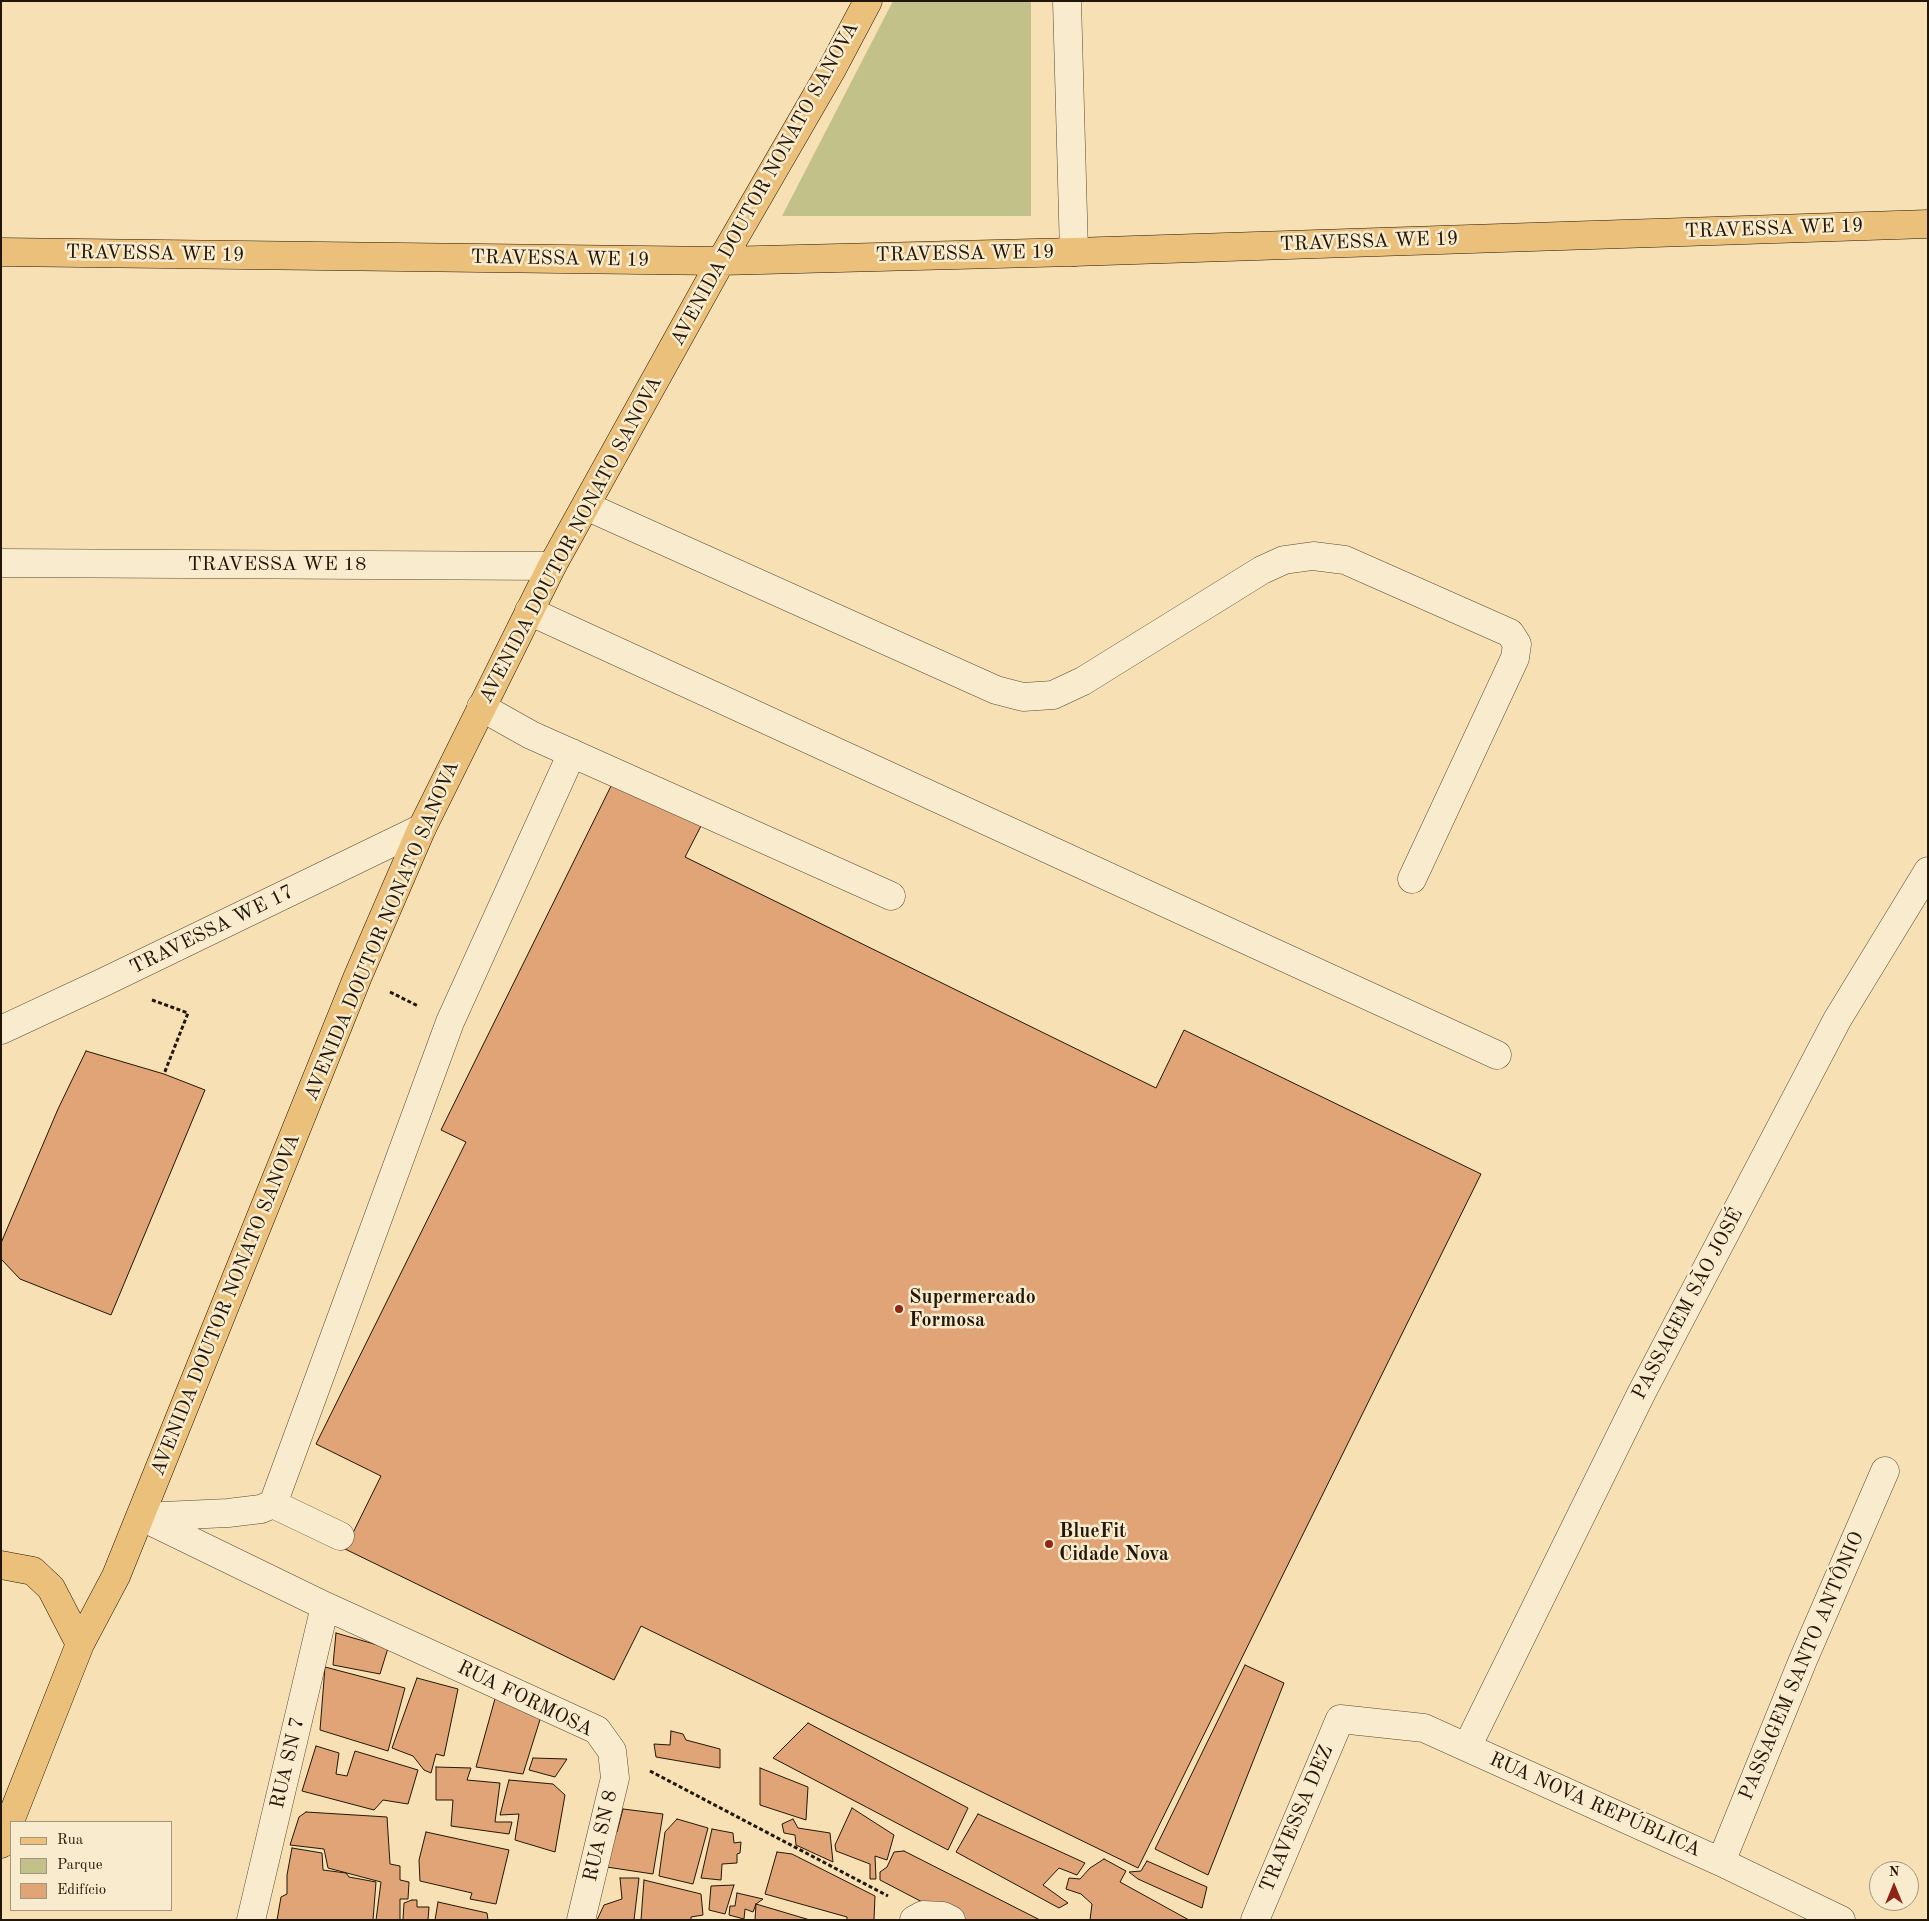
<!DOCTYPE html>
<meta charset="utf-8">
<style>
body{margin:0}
#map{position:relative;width:1929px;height:1921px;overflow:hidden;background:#f6e0b4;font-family:"Old Standard TT",serif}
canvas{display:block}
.frame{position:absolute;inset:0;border:2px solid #221707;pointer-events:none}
.legend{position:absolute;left:10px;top:1821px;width:162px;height:90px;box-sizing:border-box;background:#f9ebce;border:1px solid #a3967e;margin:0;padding:6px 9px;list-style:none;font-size:15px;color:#221707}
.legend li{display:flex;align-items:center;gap:10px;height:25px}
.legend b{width:25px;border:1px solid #a3967e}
.north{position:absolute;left:1869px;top:1861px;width:50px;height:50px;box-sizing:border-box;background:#f9ebce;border:1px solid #a3967e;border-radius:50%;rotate:0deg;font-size:14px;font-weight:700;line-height:20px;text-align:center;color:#221707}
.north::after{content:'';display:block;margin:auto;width:18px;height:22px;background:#8f2418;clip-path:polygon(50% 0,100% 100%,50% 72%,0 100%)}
</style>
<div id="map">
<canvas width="1929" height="1921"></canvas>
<div class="frame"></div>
<ul class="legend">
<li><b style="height:6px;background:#ebc07a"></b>Rua</li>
<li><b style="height:14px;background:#c2c189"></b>Parque</li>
<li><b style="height:14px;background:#e0a477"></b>Edifício</li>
</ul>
<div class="north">N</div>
</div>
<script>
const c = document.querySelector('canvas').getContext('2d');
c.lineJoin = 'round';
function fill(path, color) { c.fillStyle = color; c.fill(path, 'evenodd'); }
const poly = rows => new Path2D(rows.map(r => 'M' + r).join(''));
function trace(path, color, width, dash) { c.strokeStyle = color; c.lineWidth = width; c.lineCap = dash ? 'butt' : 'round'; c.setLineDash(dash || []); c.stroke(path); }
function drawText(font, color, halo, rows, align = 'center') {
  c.font = font + ' "Old Standard TT",serif'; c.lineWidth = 5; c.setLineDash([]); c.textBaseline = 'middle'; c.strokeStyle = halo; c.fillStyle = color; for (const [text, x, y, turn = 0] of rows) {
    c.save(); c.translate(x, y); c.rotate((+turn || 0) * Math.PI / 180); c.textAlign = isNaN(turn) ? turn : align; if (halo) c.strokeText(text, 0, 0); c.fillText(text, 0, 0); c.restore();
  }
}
fill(poly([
 [893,1,1031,1,1031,216,782,216]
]), '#c2c189');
const building = poly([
 [613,782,701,826,685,857,1156,1088,1184,1030,1481,1174,1138,1868,641,1626,614,1680,345,1549,381,1476,316,1444,466,1142,441,1130,613,782],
 [86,1051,164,1074,205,1090,111,1315,20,1279,1,1259,1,1243,58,1109,86,1051],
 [336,1633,388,1648,380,1674,333,1665,336,1633],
 [1245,1665,1284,1683,1208,1875,1155,1849,1245,1665],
 [325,1667,405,1688,388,1751,320,1730,325,1667],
 [417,1678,458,1689,444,1756,436,1754,431,1773,424,1770,413,1756,392,1748,417,1678],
 [498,1688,543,1710,523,1774,476,1767,498,1688],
 [808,1723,968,1808,948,1850,773,1758,808,1723],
 [671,1731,683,1734,686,1740,720,1749,720,1768,656,1757,654,1744,670,1745,671,1731],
 [316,1746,339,1753,336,1774,347,1776,355,1751,418,1770,408,1804,383,1800,374,1810,302,1791,316,1746],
 [533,1758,567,1759,555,1777,529,1770,533,1758],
 [436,1767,471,1768,467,1780,500,1783,495,1822,512,1822,509,1834,451,1826,453,1800,436,1800,436,1767],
 [760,1768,808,1787,806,1820,760,1805,760,1768],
 [509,1780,553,1784,565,1795,555,1852,515,1840,519,1814,500,1815,509,1780],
 [852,1808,894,1835,887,1860,875,1856,876,1879,870,1879,870,1864,836,1851,835,1845,852,1808],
 [623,1809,663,1814,653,1874,600,1866,608,1835,617,1832,623,1809],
 [306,1812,387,1817,390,1864,400,1866,400,1880,409,1882,408,1899,400,1899,400,1920,376,1920,381,1882,328,1868,324,1849,290,1845,299,1817,306,1812],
 [978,1814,1085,1863,1077,1875,1059,1868,1043,1885,1068,1903,1059,1908,956,1852,978,1814],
 [677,1819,708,1828,693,1884,659,1876,665,1832,677,1819],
 [793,1819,798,1828,830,1833,833,1862,796,1845,795,1835,784,1833,782,1824,793,1819],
 [712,1829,733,1833,734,1843,741,1842,740,1853,737,1854,737,1863,722,1864,721,1880,701,1878,712,1829],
 [426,1832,509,1850,496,1904,470,1899,472,1893,420,1881,419,1860,426,1832],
 [292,1848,322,1853,323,1870,346,1873,349,1877,376,1882,373,1920,277,1920,281,1897,287,1894,287,1875,292,1848],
 [904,1851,1040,1920,962,1920,928,1905,880,1880,880,1872,887,1867,894,1852,904,1851],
 [777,1852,792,1854,875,1896,874,1920,847,1920,847,1917,765,1894,777,1852],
 [1104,1859,1126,1871,1120,1882,1189,1920,1090,1920,1092,1904,1081,1894,1066,1889,1069,1878,1080,1879,1090,1868,1104,1859],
 [1147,1861,1207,1887,1202,1908,1138,1879,1129,1872,1141,1871,1147,1861],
 [620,1878,639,1878,634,1920,597,1920,604,1905,622,1899,620,1878],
 [644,1880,701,1894,703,1915,691,1917,691,1920,641,1920,644,1880],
 [734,1885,725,1914,709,1910,711,1886,734,1885],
 [737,1893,763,1899,756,1904,753,1912,745,1909,744,1919,729,1915,730,1906,735,1906,737,1893],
 [412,1900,417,1900,417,1907,429,1907,428,1920,403,1920,404,1903,412,1900],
 [438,1902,487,1913,488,1920,435,1920,438,1902],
 [756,1904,810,1920,755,1920,756,1904]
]);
fill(building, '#e0a477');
trace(building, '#221707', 1);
const minor = poly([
 [1067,1,1074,252],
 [586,506,996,690,1023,697,1053,695,1083,681,1262,570,1284,560,1313,556,1345,560,1510,633,1517,644,1515,658,1412,879],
 [1,563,552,566],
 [529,611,1497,1055],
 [481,707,531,735,891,896],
 [1,1030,104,982,422,828],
 [273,1504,340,1536],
 [141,1517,228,1513,261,1509,273,1504,450,1022,572,753],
 [144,1518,325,1606,597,1730,612,1751,615,1778,581,1920],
 [1467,1747,1642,1392,1837,1020,1928,871],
 [1721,1862,1803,1660,1885,1471],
 [251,1920,325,1606],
 [914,1920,923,1915,943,1916,951,1920],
 [1255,1920,1340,1719,1424,1728,1721,1862,1841,1920]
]);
const major = poly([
 [1,252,721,261,1074,252,1928,224],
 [1,1565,33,1571,51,1588,80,1644],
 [1,1844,80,1644,116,1576,358,976,422,828,552,566,721,261,832,69,868,1]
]);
trace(minor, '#574932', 29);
trace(major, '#221707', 29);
trace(poly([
 [390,992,418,1006],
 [152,1000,188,1013,164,1074],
 [650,1771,888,1896]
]), '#221707', 3, [4, 2.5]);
trace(minor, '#f9ebce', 28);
trace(major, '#ebc07a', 28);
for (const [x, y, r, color] of [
 [899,1309,5,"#8f2418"],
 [1049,1544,5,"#8f2418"]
]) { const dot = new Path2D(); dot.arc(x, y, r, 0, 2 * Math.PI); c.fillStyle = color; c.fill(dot); trace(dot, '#f9ebce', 2); }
drawText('20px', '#221707', '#f9ebce', [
 ["AVENIDA DOUTOR NONATO SANOVA",765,184,-61],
 ["TRAVESSA WE 19",1774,229,-2],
 ["TRAVESSA WE 19",1369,242,-2],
 ["TRAVESSA WE 19",155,254,1],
 ["TRAVESSA WE 19",965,254,-1],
 ["TRAVESSA WE 19",560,259,1],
 ["AVENIDA DOUTOR NONATO SANOVA",571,540,-62],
 ["TRAVESSA WE 18",277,565],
 ["TRAVESSA WE 17",212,930,-26],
 ["AVENIDA DOUTOR NONATO SANOVA",382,931,-67],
 ["PASSAGEM SÃO JOSÉ",1688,1304,-62],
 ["AVENIDA DOUTOR NONATO SANOVA",226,1305,-68],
 ["PASSAGEM SANTO ANTÔNIO",1802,1666,-67],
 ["RUA FORMOSA",525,1699,26],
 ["RUA SN 7",288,1763,-77],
 ["RUA NOVA REPÚBLICA",1595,1805,24],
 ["TRAVESSA DEZ",1297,1819,-67],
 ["RUA SN 8",601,1836,-77]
]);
drawText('bold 20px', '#221707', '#f9ebce', [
 ["Supermercado",909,1298],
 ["Formosa",909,1321],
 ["BlueFit",1059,1532],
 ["Cidade Nova",1059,1555]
], 'left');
</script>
